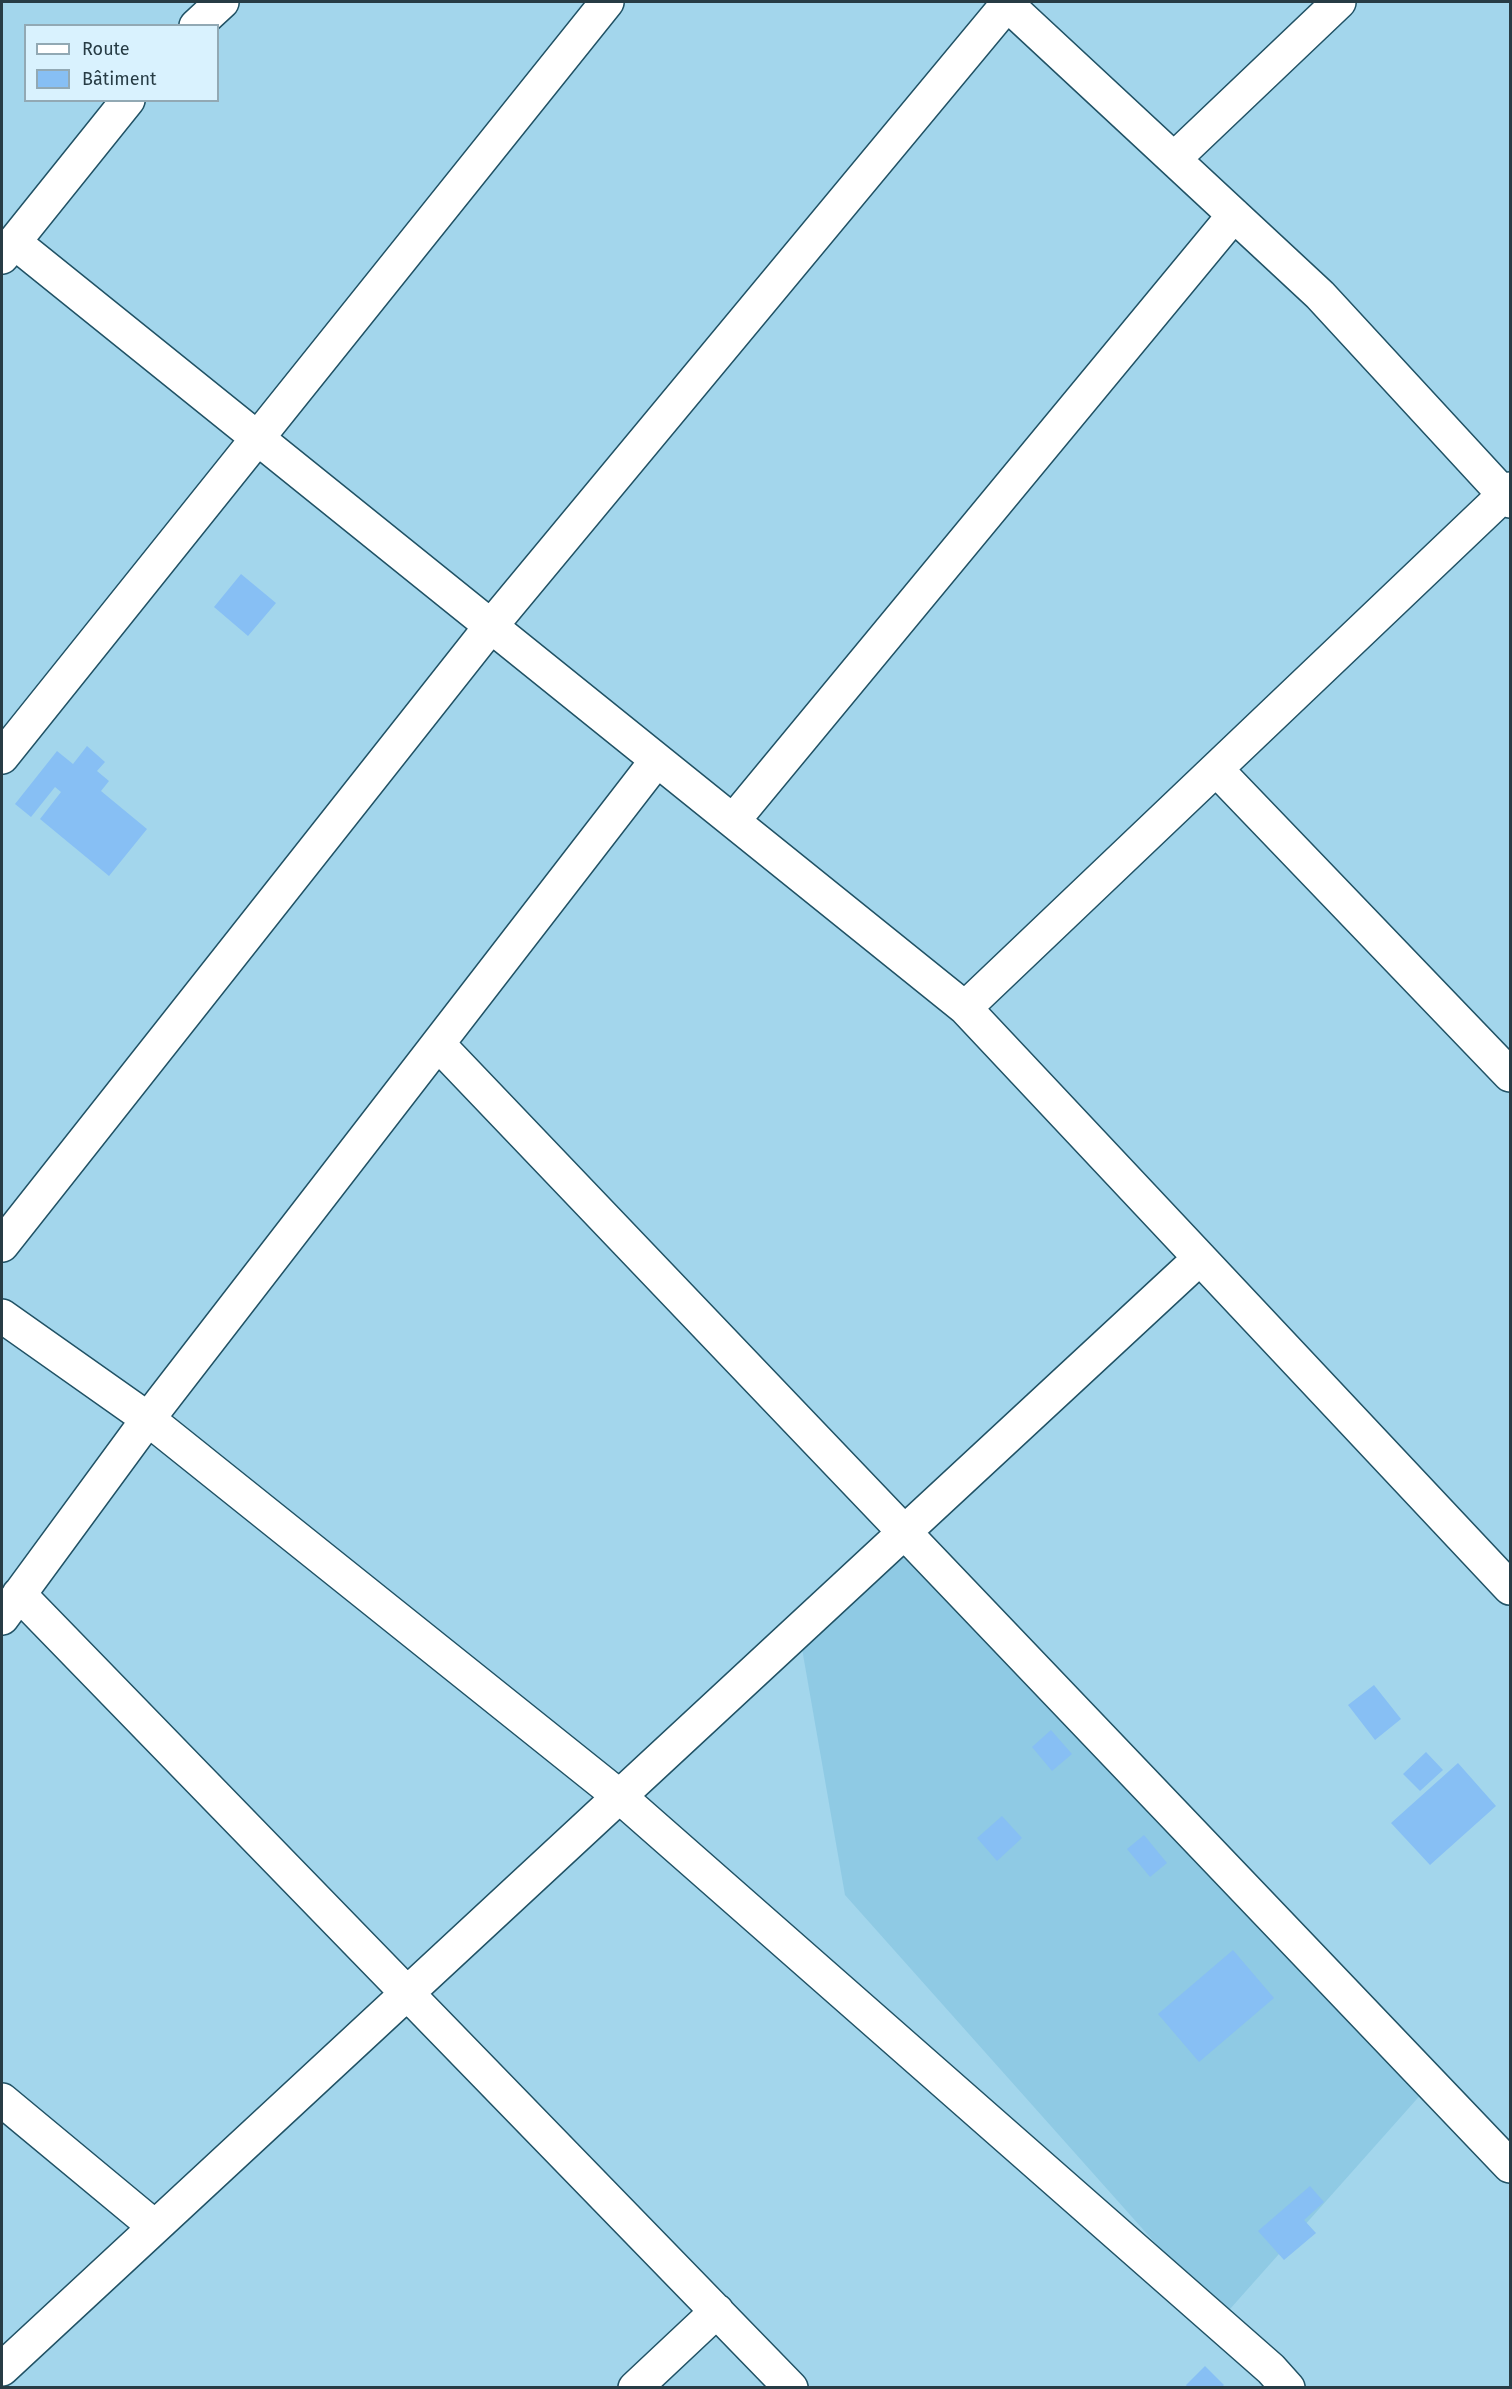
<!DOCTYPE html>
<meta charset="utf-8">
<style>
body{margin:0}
#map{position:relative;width:1512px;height:2389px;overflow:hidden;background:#a3d6ec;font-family:"Fira Sans",sans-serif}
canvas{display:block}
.frame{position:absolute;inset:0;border:3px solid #273c45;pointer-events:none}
.legend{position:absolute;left:24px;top:24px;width:195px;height:78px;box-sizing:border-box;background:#d9f2fe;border:2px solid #92a9b4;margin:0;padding:8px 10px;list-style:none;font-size:18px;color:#273c45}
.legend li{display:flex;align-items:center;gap:12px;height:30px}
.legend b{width:30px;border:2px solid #92a9b4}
</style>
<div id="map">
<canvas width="1512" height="2389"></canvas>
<div class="frame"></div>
<ul class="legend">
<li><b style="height:8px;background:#fff"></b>Route</li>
<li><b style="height:16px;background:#87bff4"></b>Bâtiment</li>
</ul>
</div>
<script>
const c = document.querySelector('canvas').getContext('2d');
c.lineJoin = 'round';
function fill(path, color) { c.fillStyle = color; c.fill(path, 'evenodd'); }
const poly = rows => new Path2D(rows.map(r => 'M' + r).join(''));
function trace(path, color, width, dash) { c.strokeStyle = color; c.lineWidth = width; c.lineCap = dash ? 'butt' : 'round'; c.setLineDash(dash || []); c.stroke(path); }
fill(poly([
 [896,1539,1424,2091,1222,2318,845,1895,797,1620]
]), '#8fcae4');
fill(poly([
 [241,574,276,603,248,636,214,607],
 [87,746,105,762,97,771,109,781,101,791,147,829,109,876,40,819,61,792,55,787,31,817,15,804,57,751,73,764],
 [1374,1685,1401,1719,1375,1740,1348,1705],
 [1051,1730,1072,1754,1052,1771,1032,1747],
 [1426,1752,1443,1770,1420,1791,1403,1774],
 [1458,1763,1496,1806,1430,1865,1391,1823],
 [1002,1816,1022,1838,997,1861,977,1838],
 [1144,1835,1167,1863,1150,1877,1127,1849],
 [1233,1950,1274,1998,1199,2062,1158,2014],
 [1310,2186,1324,2202,1304,2220,1316,2233,1284,2260,1258,2231],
 [1205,2366,1224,2385,1221,2388,1188,2388,1186,2385]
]), '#87bff4');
const minor = poly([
 [1008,5,1320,295,1510,501],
 [196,26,222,2],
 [1174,159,1339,2],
 [14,242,965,1008,1510,1588],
 [2,257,128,100],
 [2,757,607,2],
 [1216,769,1510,1075],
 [733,821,1234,215],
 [965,1008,1510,489],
 [438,1044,1510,2166],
 [2,1245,491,626,1009,2],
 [2,1316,148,1419,619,1796,1271,2369,1288,2388],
 [19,1594,791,2388],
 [2,1618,148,1419,657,760],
 [2,2100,155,2227],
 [2,2369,1200,1258],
 [635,2388,717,2311]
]);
trace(minor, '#215265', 36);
trace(minor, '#fff', 33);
</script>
